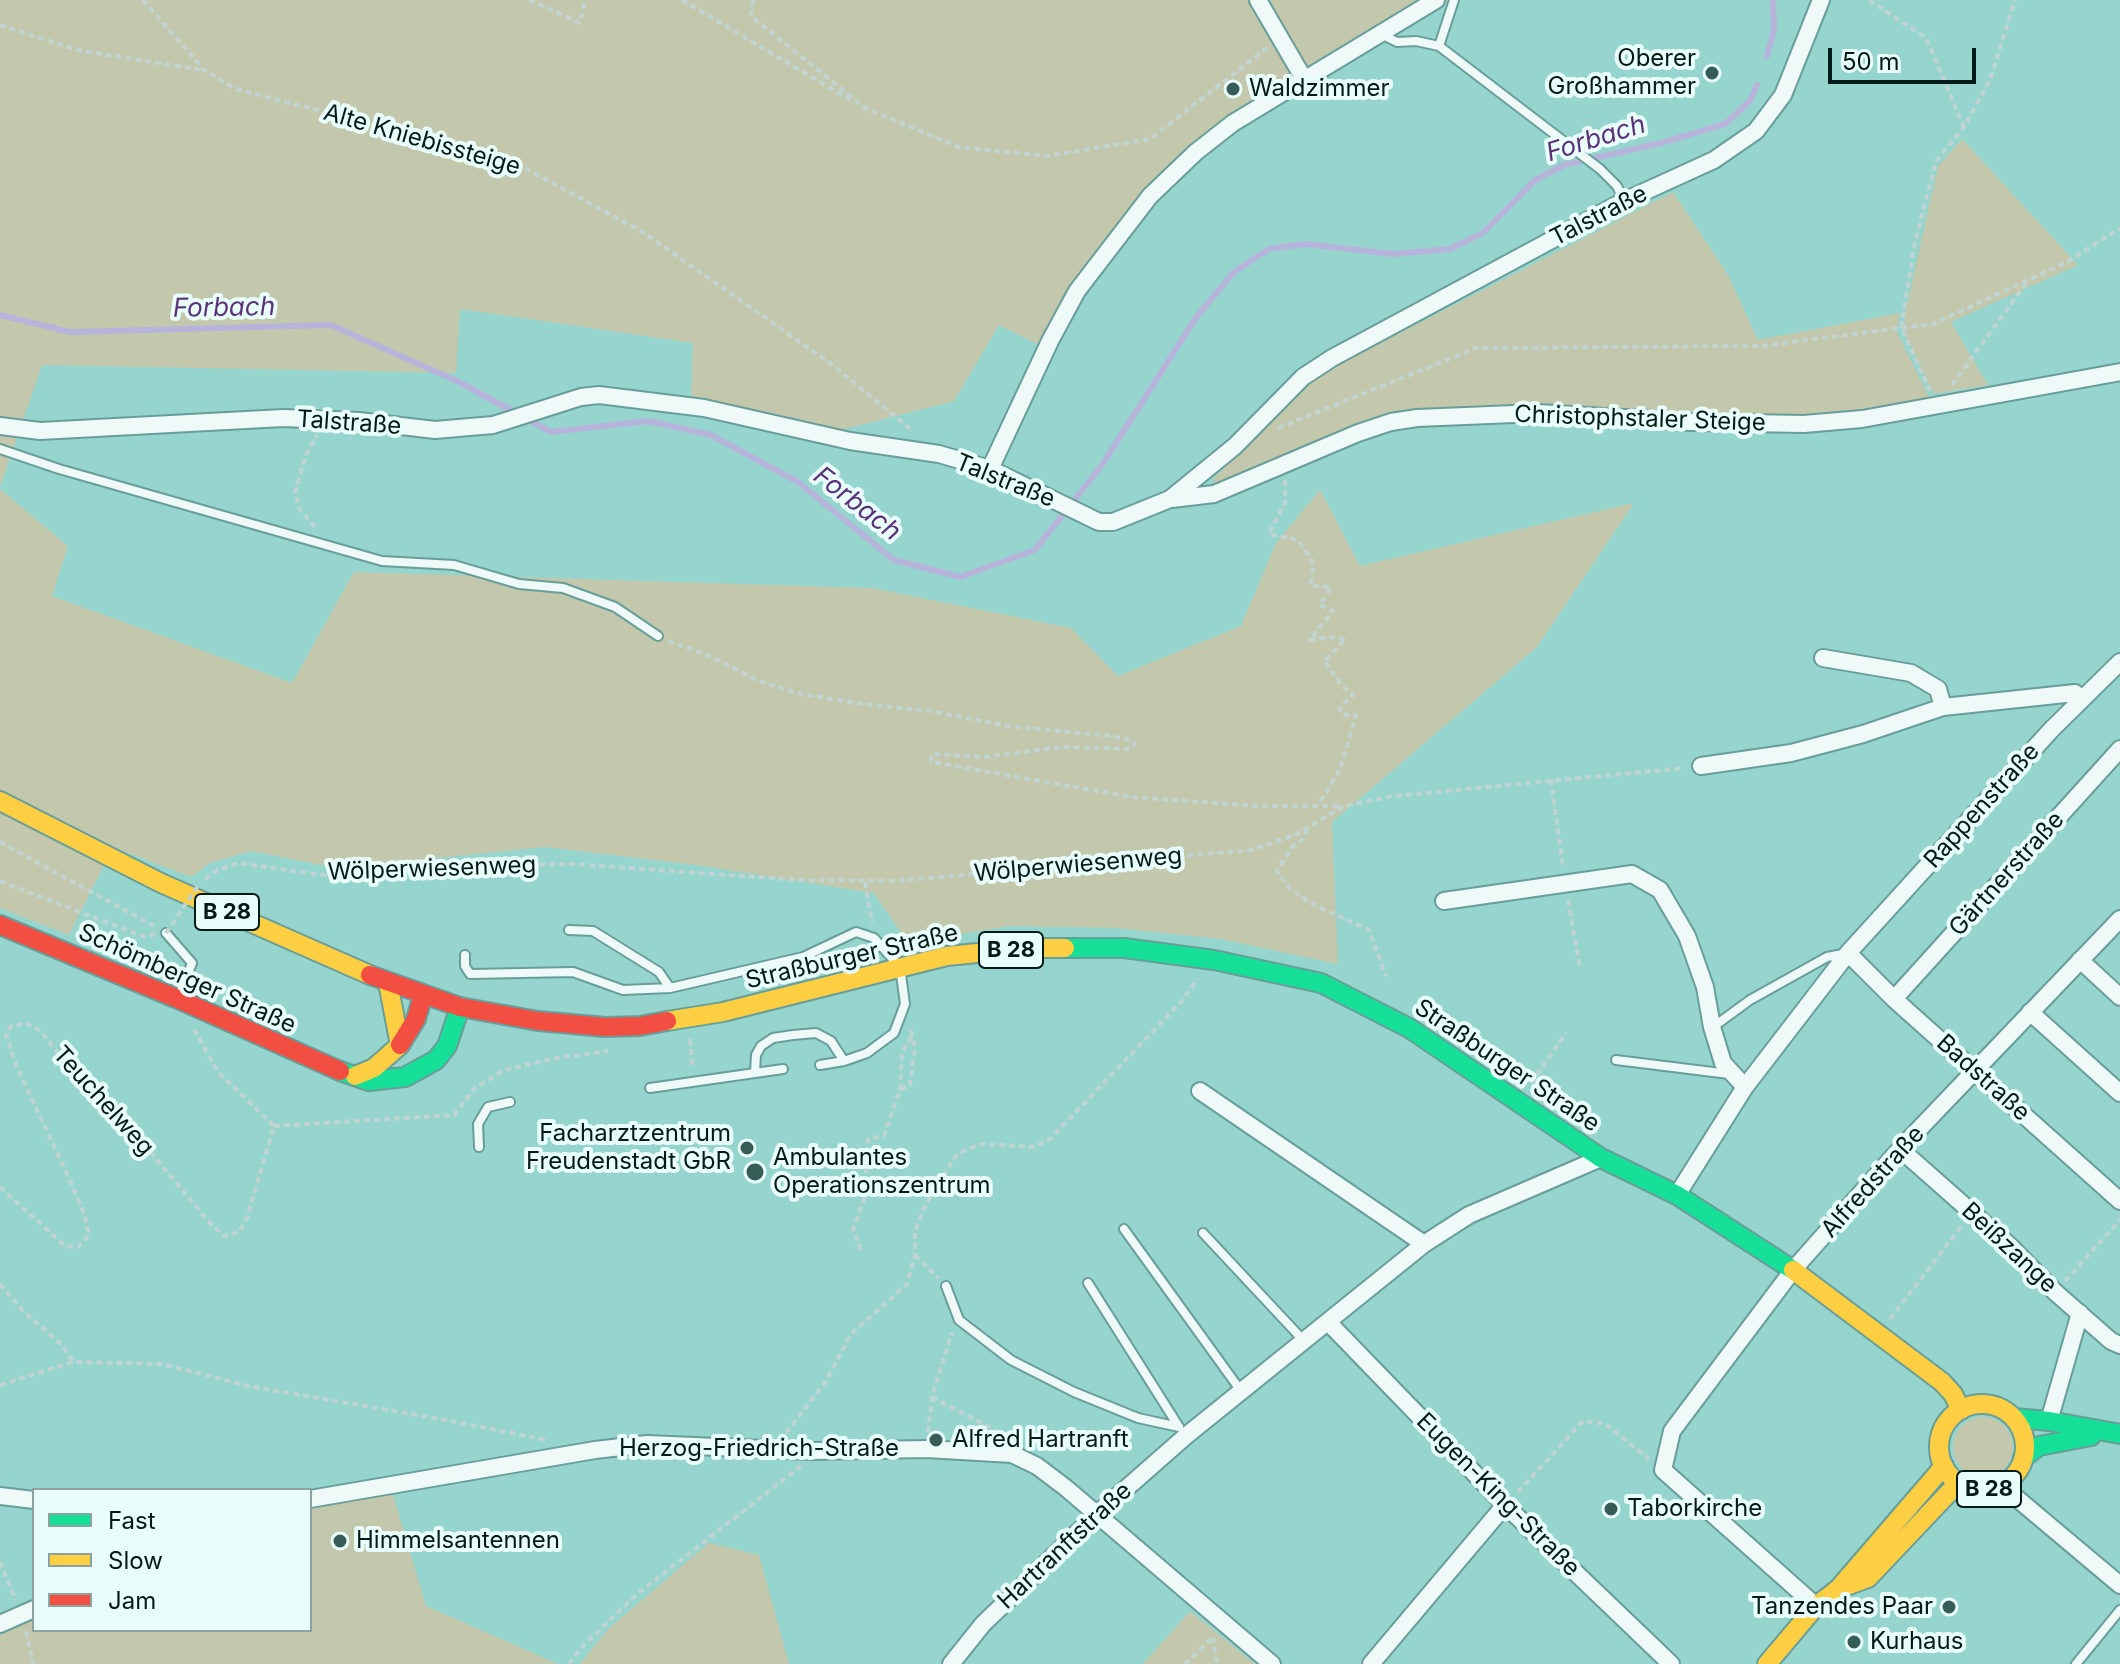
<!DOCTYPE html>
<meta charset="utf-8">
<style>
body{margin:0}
#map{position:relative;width:2120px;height:1664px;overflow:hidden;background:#96d4ce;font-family:Inter,sans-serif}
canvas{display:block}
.legend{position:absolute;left:32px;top:1488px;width:280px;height:144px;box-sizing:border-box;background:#e9fefb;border:2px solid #8da3a1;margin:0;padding:10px 14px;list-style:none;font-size:24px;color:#021b19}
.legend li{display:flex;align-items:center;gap:16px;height:40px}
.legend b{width:40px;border:2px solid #8da3a1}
.scale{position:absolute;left:1828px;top:48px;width:148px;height:36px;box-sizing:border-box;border:4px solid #021b19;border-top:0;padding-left:10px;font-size:24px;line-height:28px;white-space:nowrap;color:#021b19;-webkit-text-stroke:6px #e9fefb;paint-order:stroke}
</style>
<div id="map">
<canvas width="2120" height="1664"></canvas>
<ul class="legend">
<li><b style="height:10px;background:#16e098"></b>Fast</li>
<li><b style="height:10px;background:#ffcf43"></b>Slow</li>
<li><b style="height:10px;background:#f24e42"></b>Jam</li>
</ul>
<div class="scale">50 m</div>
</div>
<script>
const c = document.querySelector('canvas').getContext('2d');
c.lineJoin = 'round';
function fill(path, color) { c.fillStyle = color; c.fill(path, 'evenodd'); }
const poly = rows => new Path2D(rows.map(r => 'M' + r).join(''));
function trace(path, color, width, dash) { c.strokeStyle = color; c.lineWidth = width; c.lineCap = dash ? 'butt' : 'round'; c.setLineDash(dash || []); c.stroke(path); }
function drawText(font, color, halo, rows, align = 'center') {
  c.font = font + ' Inter,sans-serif'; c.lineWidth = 8; c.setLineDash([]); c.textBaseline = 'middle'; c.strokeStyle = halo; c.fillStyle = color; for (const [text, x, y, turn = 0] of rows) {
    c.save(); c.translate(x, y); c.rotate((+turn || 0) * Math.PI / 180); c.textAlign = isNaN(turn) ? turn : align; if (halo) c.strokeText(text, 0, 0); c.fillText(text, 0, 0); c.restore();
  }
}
fill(poly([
 [0,0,1451,0,1332,64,1212,144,1134,215,1049,350,999,325,954,401,841,430,691,398,693,343,460,309,456,373,42,365,0,487],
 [1962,139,2078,265,1951,322,1988,385,1934,394,1905,334,1904,318,1938,166],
 [1673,192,1728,275,1758,340,1900,313,1897,332,1930,399,1792,421,1419,410,1218,487,1213,479,1305,387,1340,364],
 [0,489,68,546,52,596,292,683,354,572,872,588,1071,628,1118,676,1241,626,1276,543,1320,490,1360,566,1634,503,1537,647,1332,822,1338,964,1221,939,1116,928,1010,926,908,943,874,893,696,865,546,847,336,868,251,851,210,863,191,877,113,847,69,935,0,908],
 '1953 1447a30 30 0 1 1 60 0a30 30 0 1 1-60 0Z',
 [391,1488,426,1606,558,1664,0,1664,0,1630,34,1615,34,1630,310,1630,310,1510],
 [709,1543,759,1555,789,1664,580,1664,609,1628],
 [1190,1611,1218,1634,1255,1664,1143,1664]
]), '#c3c8ac');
trace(poly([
 [1767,56,1774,30,1773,0],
 [0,315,70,332,331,325,457,381,551,432,648,421,711,435,798,482,894,560,960,577,1035,550,1102,465,1197,316,1234,272,1269,249,1305,244,1393,254,1450,249,1483,233,1535,180,1564,165,1661,143,1725,124,1750,101,1757,85]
]), '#b7b4dc', 6);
const lane = poly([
 [1381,34,1397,42,1416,41,1439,46,1600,169,1617,186,1624,201],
 [1439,46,1454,0],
 [0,449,59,469,382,561,454,565,519,584,563,588,615,607,658,636],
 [569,930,593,931,659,972,670,988],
 [166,933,192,963,178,999],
 [465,955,465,966,470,974,573,972,623,990,670,988,803,957,856,932,874,938,900,967,905,1004,894,1033,867,1053,844,1061,820,1065],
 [1713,1027,1750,1000,1827,957,1843,954],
 [1616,1060,1729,1074],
 [755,1072,756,1055,761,1046,773,1038,793,1035,816,1033,831,1041,844,1061],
 [650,1088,783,1069],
 [479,1147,478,1124,488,1107,510,1102],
 [1124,1229,1241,1391],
 [1203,1233,1304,1341],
 [1088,1283,1179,1427],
 [946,1286,959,1320,1011,1360,1074,1392,1138,1418,1179,1427],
 [2076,1664,2120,1610]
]);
const street = poly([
 [1258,0,1304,79],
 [0,426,40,431,283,418,359,421,435,430,493,425,581,397,599,395,704,408,850,441,939,454,990,469,1099,522,1113,522,1170,499,1235,446,1303,377,1332,358,1624,201,1714,160,1756,131,1783,95,1821,0],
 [990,469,1050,341,1077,291,1150,196,1196,152,1233,123,1436,0],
 [1172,499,1214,494,1358,433,1391,422,1417,418,1538,413,1690,422,1804,424,1862,419,2120,372],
 [1823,658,1911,673,1938,689,1943,707],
 [1701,766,1791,753,1863,734,1943,707,2075,693,2082,699],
 [1444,901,1632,874,1660,890,1687,936,1705,987,1712,1027,1723,1063,1745,1087],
 [1848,953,1894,999,2120,1201],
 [2080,960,2120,997],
 [1894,999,2120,749],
 [2030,1012,2120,1093],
 [1200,1091,1424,1244],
 [1900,1149,2011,1247,2055,1292,2111,1341,2120,1345],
 [1677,1195,1745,1087,1848,953,2051,730,2120,662],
 [1328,1322,1505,1505,1671,1664],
 [2049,1421,2080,1313],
 [2001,1485,2120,1585],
 [0,1496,34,1500],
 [310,1499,595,1450,647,1444,811,1451,926,1449,1012,1454,1037,1466,1066,1488,1272,1664],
 [1816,1606,1663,1470,1672,1431,1793,1270,1900,1149,2120,919],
 [0,1624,34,1609],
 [951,1664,983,1624,1097,1514,1187,1435,1424,1244,1469,1215,1601,1158],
 [1371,1664,1505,1505]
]);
const fast = poly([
 [1065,948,1124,948,1214,960,1321,983,1409,1028,1601,1158,1677,1195,1793,1270],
 [340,1071,369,1081,405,1077,436,1060,447,1046,460,1007],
 [2014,1418,2049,1421,2120,1434],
 [2023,1458,2039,1446,2091,1436]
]);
const slow = poly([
 [0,801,161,883,370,975],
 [667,1021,723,1012,947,956,1028,948,1065,948],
 [355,1076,374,1068,400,1045,388,983],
 [1793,1270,1942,1382,1953,1394,1961,1410],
 '1939 1447a43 43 0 1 1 86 0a43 43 0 1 1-86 0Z',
 [1839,1588,1944,1466],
 [1767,1664,1816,1606,1838,1589,1868,1578,1958,1483]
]);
const jam = poly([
 [0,925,178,999,340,1071],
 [370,975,460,1007,538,1021,605,1027,640,1026,667,1021],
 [400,1045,416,1019,423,995]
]);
trace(lane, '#689e9a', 12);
trace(street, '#689e9a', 20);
trace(fast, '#689e9a', 22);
trace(slow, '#689e9a', 22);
trace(jam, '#689e9a', 22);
trace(poly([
 [143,0,205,71,236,89,368,123,525,168,641,231,830,363,913,431],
 [529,0,580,23,585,0],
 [682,0,852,101],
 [753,0,751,16,865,108,959,147,1047,156,1150,139,1268,47],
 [1869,0,1926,38,1964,127],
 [0,25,77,50,203,70],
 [1952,385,2027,282],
 [1930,391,1901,327,1915,242,1936,161,1964,127,1990,80,2015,0],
 [1278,428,1476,348,1760,346,1933,324,2067,262,2120,228],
 [1285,480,1285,503,1269,534,1298,540,1313,562,1311,586,1331,587,1320,605,1333,611,1310,640,1329,637,1346,639,1324,661,1342,686,1353,695,1340,707,1341,714,1356,716,1340,769,1319,804],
 [315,527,300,510,295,493,306,455,317,435],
 [668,641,707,655,759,681,796,693,862,704,931,711,1007,726,1111,736,1131,740,1135,744,1129,749,1063,747,984,757,932,754,931,761,938,763,1131,797,1258,806,1342,806],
 [1551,779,1563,868],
 [1307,829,1303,839,1292,847,1277,871,1289,888,1314,905,1369,930,1386,976],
 [0,842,154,926],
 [205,879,218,870,238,863,337,877,401,867,572,864,799,880,894,881,1251,850,1295,835,1344,806,1394,796,1684,768],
 [0,881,142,936,156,934],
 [865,882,872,923],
 [1568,900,1580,968],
 [690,1039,693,1069],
 [1531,1083,1566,1033],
 [900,1090,902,1052,912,1036],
 [274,1126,454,1115,475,1088,505,1070,551,1059,608,1051],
 [0,1187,65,1246,78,1247,89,1235,84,1213,68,1176,16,1065,6,1034,11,1026,26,1023,41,1031,65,1063,148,1149,208,1221,224,1236,239,1232,247,1218,274,1126,218,1072,194,1029],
 [861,1250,853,1229,864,1199,868,1139,884,1136,900,1090,910,1085,915,1048,910,1027],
 [915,1255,938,1278],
 [2065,1281,2120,1220],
 [0,1284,22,1310,63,1346,73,1362],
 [1890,1319,1963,1224],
 [0,1385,73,1362,162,1364,249,1386,446,1420,547,1440],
 [932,1397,1004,1435],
 [928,1432,932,1397,952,1332],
 [786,1433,826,1381,851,1334,907,1284,915,1255,915,1231,925,1206,957,1154,980,1144,1035,1147,1051,1138,1181,1002,1197,979],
 [1518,1492,1583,1421,1606,1424,1649,1459],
 [0,1562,16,1600],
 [26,1631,33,1664],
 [1213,1637,1216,1660,1221,1664],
 [569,1664,581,1648,636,1595,801,1466],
 [1185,1664,1212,1638]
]), '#c0d4d2', 4, [6, 4]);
trace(lane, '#eff9f8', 8);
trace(street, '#eff9f8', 16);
trace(fast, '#16e098', 18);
trace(slow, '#ffcf43', 18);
trace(jam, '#f24e42', 18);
trace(poly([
 [166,933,200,883]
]), '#c0d4d2', 4, [6, 4]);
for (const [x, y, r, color] of [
 [1712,73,8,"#365c58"],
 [1233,89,8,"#365c58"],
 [747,1148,8,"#365c58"],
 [755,1172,10,"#365c58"],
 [936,1440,8,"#365c58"],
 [1611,1509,8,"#365c58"],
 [340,1541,8,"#365c58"],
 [1949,1607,8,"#365c58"],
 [1854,1642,8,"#365c58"]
]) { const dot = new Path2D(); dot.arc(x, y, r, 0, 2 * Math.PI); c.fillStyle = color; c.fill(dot); trace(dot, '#e9fefb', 3); }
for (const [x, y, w] of [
 [227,912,64],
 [1011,950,64],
 [1989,1489,64]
]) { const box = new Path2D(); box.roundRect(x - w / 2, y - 18, w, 36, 6); c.fillStyle = '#e9fefb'; c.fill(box); trace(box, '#021b19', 2); }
drawText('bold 22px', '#021b19', null, [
 ["B 28",227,912],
 ["B 28",1011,950],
 ["B 28",1989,1489]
]);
drawText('24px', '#021b19', '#e9fefb', [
 ["Oberer",1696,59,"right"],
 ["Großhammer",1696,87,"right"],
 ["Waldzimmer",1249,89],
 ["Facharztzentrum",731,1134,"right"],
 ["Freudenstadt GbR",731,1162,"right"],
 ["Ambulantes",773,1158],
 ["Operationszentrum",773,1186],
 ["Alfred Hartranft",952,1440],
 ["Taborkirche",1627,1509],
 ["Himmelsantennen",356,1541],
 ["Tanzendes Paar",1933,1607,"right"],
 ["Kurhaus",1870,1642]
], 'left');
drawText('24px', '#021b19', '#e9fefb', [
 ["Alte Kniebissteige",422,140,16],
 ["Talstraße",1599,216,-27],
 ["Christophstaler Steige",1640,419,2],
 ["Talstraße",349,423,4],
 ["Talstraße",1005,481,22],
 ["Rappenstraße",1982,806,-48],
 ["Wölperwiesenweg",1078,865,-5],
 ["Wölperwiesenweg",432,869,-2],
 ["Gärtnerstraße",2007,874,-48],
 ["Straßburger Straße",852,957,-13],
 ["Schömberger Straße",187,979,24],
 ["Straßburger Straße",1507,1066,34],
 ["Badstraße",1983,1078,42],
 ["Teuchelweg",103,1101,48],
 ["Alfredstraße",1873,1182,-48],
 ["Beißzange",2009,1248,43],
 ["Herzog-Friedrich-Straße",759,1449],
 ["Eugen-King-Straße",1498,1495,45],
 ["Hartranftstraße",1065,1546,-43]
]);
drawText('italic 26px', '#5a327a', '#e9fefb', [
 ["Forbach",1596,139,-17],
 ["Forbach",224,308,-1],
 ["Forbach",857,504,38]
]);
</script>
